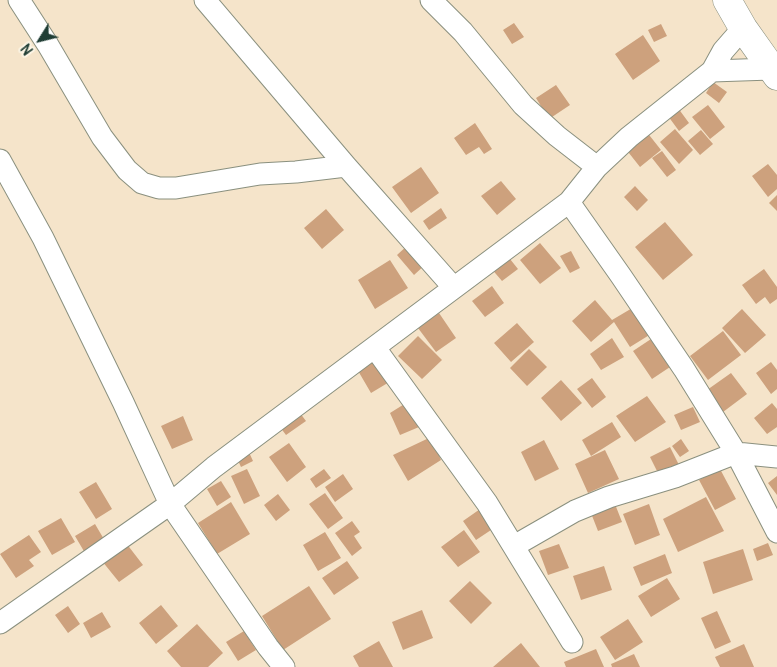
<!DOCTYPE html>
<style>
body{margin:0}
#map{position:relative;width:777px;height:667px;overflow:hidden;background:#f5e4ca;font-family:Pangolin,sans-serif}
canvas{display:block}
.north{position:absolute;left:15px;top:15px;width:50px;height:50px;-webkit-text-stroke:4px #fcf5e5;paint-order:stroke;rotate:234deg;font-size:14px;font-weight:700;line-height:20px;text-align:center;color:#1f3d34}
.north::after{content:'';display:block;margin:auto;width:18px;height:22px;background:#1f3d34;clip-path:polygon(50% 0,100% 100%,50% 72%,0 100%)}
</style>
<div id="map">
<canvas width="777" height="667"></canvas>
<div class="north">N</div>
</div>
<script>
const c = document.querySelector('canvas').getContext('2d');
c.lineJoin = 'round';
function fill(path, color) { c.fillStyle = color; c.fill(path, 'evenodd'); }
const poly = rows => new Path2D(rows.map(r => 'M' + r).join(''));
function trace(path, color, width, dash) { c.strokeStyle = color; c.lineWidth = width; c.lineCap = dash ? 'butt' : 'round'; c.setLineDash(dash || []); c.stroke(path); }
fill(poly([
 [514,23,524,37,512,44,503,30],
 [661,24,667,36,654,42,648,30],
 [643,35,660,61,633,80,615,54],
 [713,82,727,92,719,103,706,93],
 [556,85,570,105,549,119,536,98],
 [708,105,725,127,710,139,692,117],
 [678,108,689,123,679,131,668,116],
 [475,123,492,149,484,154,479,147,466,155,454,138],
 [675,129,693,150,679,164,660,142],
 [701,130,713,144,700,155,688,141],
 [646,131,661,150,640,167,625,148],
 [662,151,676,170,667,177,652,158],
 [768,164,777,175,777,189,768,197,752,176],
 [421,167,439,193,411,213,392,187],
 [501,181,516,199,497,215,481,196],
 [635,186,648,200,637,211,624,197],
 [777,195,777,211,769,203],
 [441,208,447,218,429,230,423,221],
 [326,209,344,230,322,249,304,228],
 [665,222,693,255,663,280,635,247],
 [540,243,561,268,540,284,520,260],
 [409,244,426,264,414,275,397,255],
 [571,251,580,268,570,273,560,256],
 [506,254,518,269,502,281,490,267],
 [390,260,408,288,375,309,358,280],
 [764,269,777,287,777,299,770,304,765,297,756,304,742,285],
 [492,286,504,303,485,317,472,301],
 [595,300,612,320,634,307,651,334,630,347,614,322,591,342,572,321],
 [742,309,766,335,745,353,722,328],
 [439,313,456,338,436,352,418,328],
 [517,323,534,342,511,362,494,343],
 [723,331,741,355,708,380,690,356],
 [418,336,442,360,422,379,398,356],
 [654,337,673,365,652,379,633,351],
 [612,338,624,357,601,370,590,354],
 [529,349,547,367,527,386,510,368],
 [375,357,391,381,371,393,357,369],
 [771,362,777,370,777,389,771,394,756,373],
 [731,373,747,394,723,412,707,390],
 [592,378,606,397,592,408,577,389],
 [561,380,582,403,561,421,541,398],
 [647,396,666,422,635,442,616,416],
 [406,403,419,427,400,435,390,413],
 [772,403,777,409,777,427,767,434,754,418],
 [693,407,700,422,681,430,674,415],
 [297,409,306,421,286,435,277,423],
 [183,416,193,440,172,449,161,426],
 [612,422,621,437,591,456,582,440],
 [431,437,441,460,408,481,393,455],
 [681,439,689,451,680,457,672,446],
 [544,440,559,469,535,481,521,452],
 [289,443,306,467,287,482,269,457],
 [670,447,681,469,661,479,650,457],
 [247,448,253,461,241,467,235,454],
 [605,450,619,479,588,493,575,464],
 [247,469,260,496,244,504,231,476],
 [324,469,331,478,316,488,310,479],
 [720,469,736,499,715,510,699,480],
 [343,474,353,489,335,502,325,487],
 [777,476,777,495,768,483],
 [221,481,231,497,217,506,207,489],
 [96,482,112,509,96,519,79,492],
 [325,493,343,518,328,529,309,504],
 [278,494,290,510,276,521,264,505],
 [706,497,724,531,678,552,663,519],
 [613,499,622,522,598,531,589,508],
 [231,502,250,534,217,554,198,523],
 [649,504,660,535,635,545,623,514],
 [483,507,497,526,476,540,463,521],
 [61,518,75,542,52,555,38,531],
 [352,521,360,532,354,536,362,548,352,556,335,533],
 [95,524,105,541,85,553,75,536],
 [464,530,480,552,458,567,441,547],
 [325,532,341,558,318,571,303,545],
 [29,535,41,552,29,560,34,566,16,578,0,554],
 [126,543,143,565,119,582,102,561],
 [768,543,773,555,757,561,753,549],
 [559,544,569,568,548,575,539,551],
 [743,549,753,580,713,594,703,562],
 [665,554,672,573,641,586,633,567],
 [347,561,359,578,334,595,322,578],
 [604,566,612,590,581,600,573,576],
 [667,578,680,599,651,617,638,596],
 [470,581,492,603,471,624,449,601],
 [309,586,331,619,283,650,262,616],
 [161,605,178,626,156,644,139,623],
 [68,606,80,624,68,633,55,615],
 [422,610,433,638,403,650,392,622],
 [717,611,731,642,715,649,701,618],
 [102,612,111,627,91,638,83,623],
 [628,619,643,642,615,660,600,637],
 [197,624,223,653,208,667,181,667,167,651],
 [244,631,256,650,238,661,226,642],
 [379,641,393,667,359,667,353,656],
 [521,643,540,667,493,667],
 [744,644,754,667,720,667,715,657],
 [596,649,604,667,566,667,564,662],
 [634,654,640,667,612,667,611,664]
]), '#cda17d');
const minor = poly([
 [19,0,48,45,102,137,127,170,142,183,159,188,176,188,260,174,296,172,346,166],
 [205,0,346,166,454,288],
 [431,0,463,32,523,105,557,136,597,167],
 [712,71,771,69],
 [0,160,43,238,123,402,170,504,268,647,284,667],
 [569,202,621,276,684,369,736,453,777,532],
 [375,348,487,503,572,642],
 [514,546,575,511,609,497,675,477,736,453,777,457],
 [0,623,170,504,214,467,569,202,597,167,629,137,712,71,723,51,743,28]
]);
const tertiary = poly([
 [727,0,743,28,777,76]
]);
trace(minor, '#8a907f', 23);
trace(tertiary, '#8a907f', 29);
trace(minor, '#fff', 21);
trace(tertiary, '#fff', 28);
</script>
